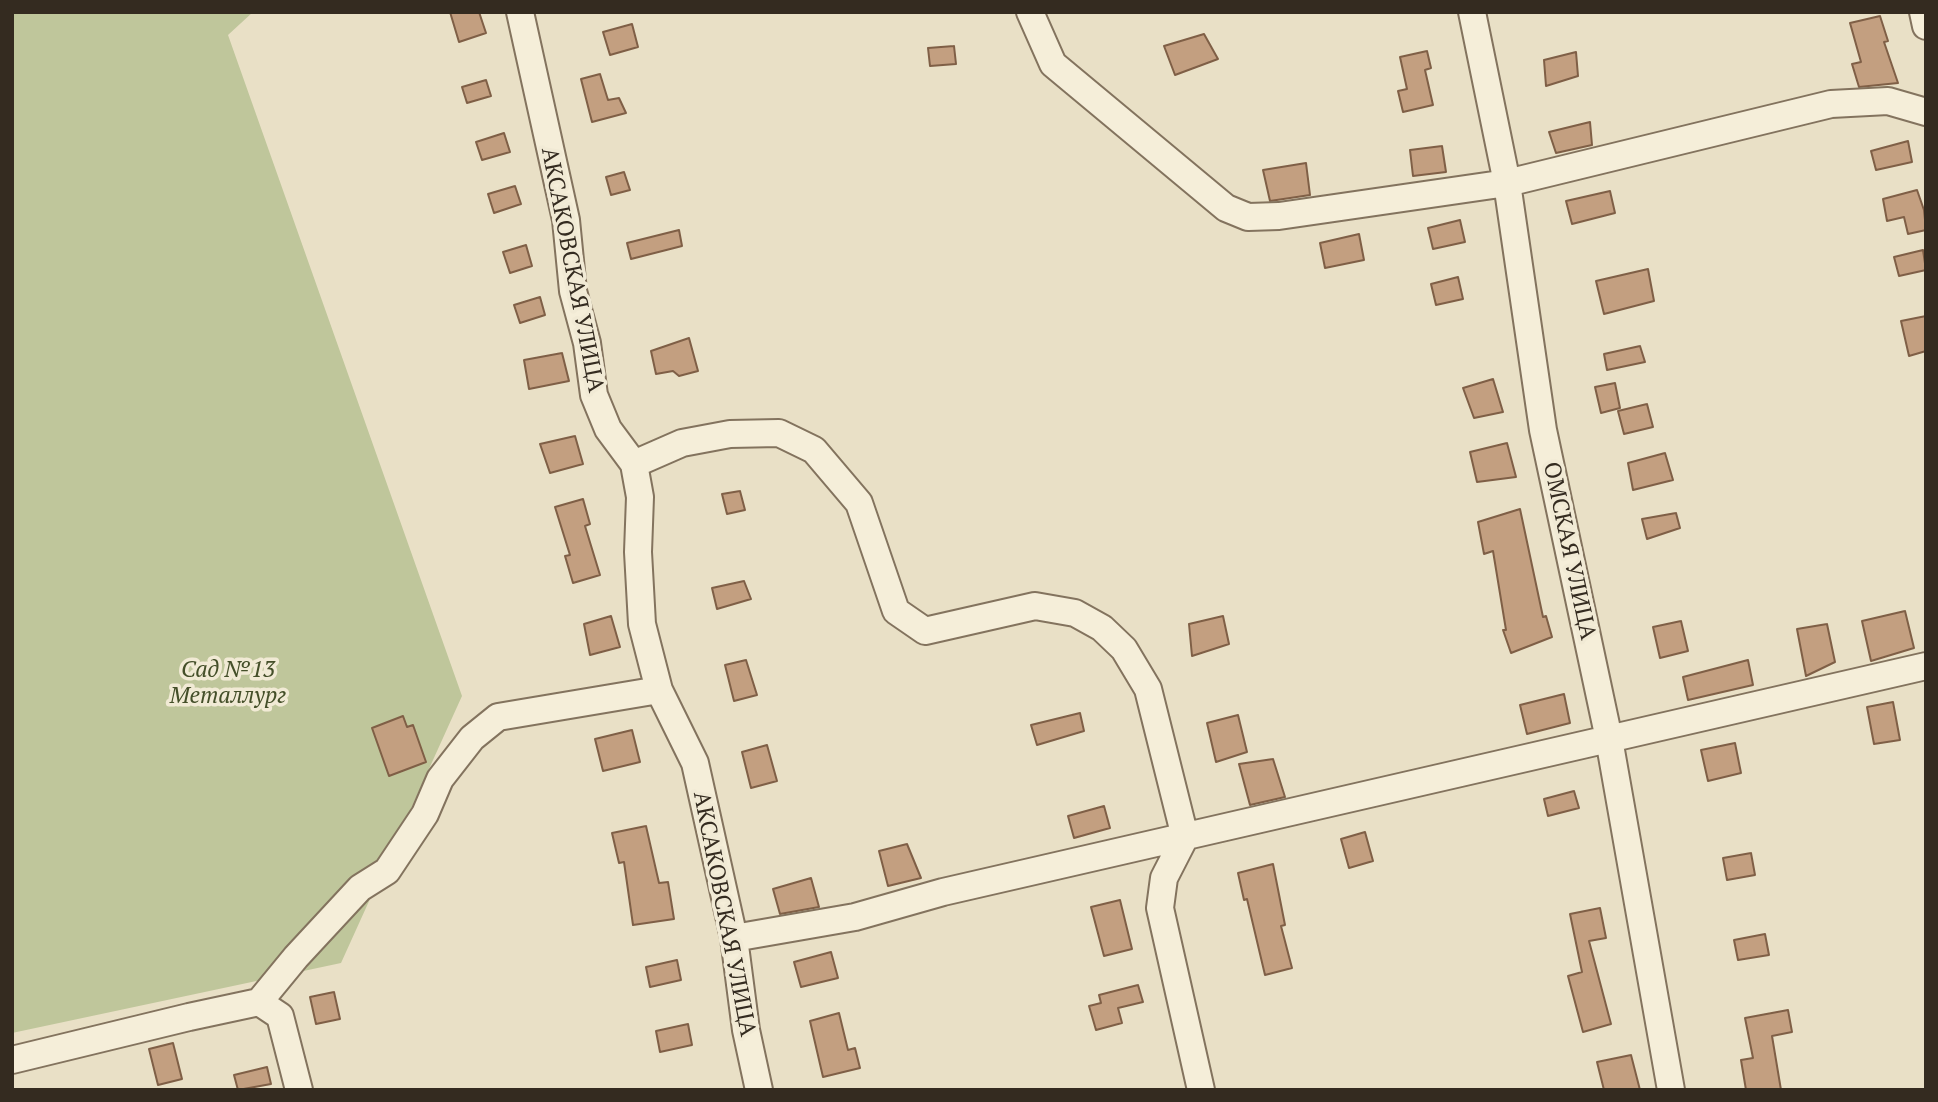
<!DOCTYPE html>
<meta charset="utf-8">
<style>
body{margin:0}
#map{position:relative;width:1938px;height:1102px;overflow:hidden;background:#e9e0c6;font-family:"PT Serif",serif}
canvas{display:block}
.frame{position:absolute;inset:0;border:14px solid #342b20;pointer-events:none}
</style>
<div id="map">
<canvas width="1938" height="1102"></canvas>
<div class="frame"></div>
</div>
<script>
const c = document.querySelector('canvas').getContext('2d');
c.lineJoin = 'round';
function fill(path, color) { c.fillStyle = color; c.fill(path, 'evenodd'); }
const poly = rows => new Path2D(rows.map(r => 'M' + r).join(''));
function trace(path, color, width, dash) { c.strokeStyle = color; c.lineWidth = width; c.lineCap = dash ? 'butt' : 'round'; c.setLineDash(dash || []); c.stroke(path); }
function drawText(font, color, halo, rows, align = 'center') {
  c.font = font + ' "PT Serif",serif'; c.lineWidth = 7; c.setLineDash([]); c.textBaseline = 'middle'; c.strokeStyle = halo; c.fillStyle = color; for (const [text, x, y, turn = 0] of rows) {
    c.save(); c.translate(x, y); c.rotate((+turn || 0) * Math.PI / 180); c.textAlign = isNaN(turn) ? turn : align; if (halo) c.strokeText(text, 0, 0); c.fillText(text, 0, 0); c.restore();
  }
}
fill(poly([
 [12,12,253,12,228,35,462,696,341,963,12,1033]
]), '#bfc69b');
const building = poly([
 [450,12,479,12,486,33,459,42,450,12],
 [1880,16,1888,41,1884,42,1898,83,1859,87,1852,64,1861,62,1850,23,1880,16],
 [632,24,638,47,610,55,603,32,632,24],
 [1204,34,1218,59,1175,75,1164,46,1204,34],
 [954,46,956,64,930,66,928,48,954,46],
 [1427,51,1431,68,1425,70,1433,105,1403,112,1398,91,1407,89,1400,57,1427,51],
 [1576,52,1578,76,1546,86,1544,60,1576,52],
 [600,74,608,100,619,98,626,113,592,122,581,79,600,74],
 [486,80,491,96,467,103,462,87,486,80],
 [1590,122,1592,145,1556,153,1549,132,1590,122],
 [504,133,510,152,482,160,476,142,504,133],
 [1908,141,1912,162,1876,170,1871,151,1908,141],
 [1442,146,1446,172,1413,176,1410,150,1442,146],
 [1306,163,1310,195,1270,201,1263,170,1306,163],
 [624,172,630,190,611,195,606,177,624,172],
 [515,186,521,204,494,213,488,194,515,186],
 [1917,190,1924,210,1926,230,1908,234,1904,217,1887,221,1883,199,1917,190],
 [1610,191,1615,213,1572,224,1566,201,1610,191],
 [1460,220,1465,242,1433,249,1428,228,1460,220],
 [679,230,682,246,631,259,627,243,679,230],
 [1359,234,1364,260,1325,268,1320,243,1359,234],
 [526,245,532,266,510,273,503,252,526,245],
 [1923,250,1926,270,1899,276,1894,257,1923,250],
 [1648,269,1654,301,1604,314,1596,281,1648,269],
 [1458,277,1463,299,1436,305,1431,284,1458,277],
 [540,297,545,315,520,323,514,305,540,297],
 [1926,316,1926,351,1909,356,1901,321,1926,316],
 [689,338,698,371,679,376,673,371,656,374,651,351,689,338],
 [1640,346,1645,362,1607,370,1604,354,1640,346],
 [562,353,569,381,529,389,524,360,562,353],
 [1493,379,1503,412,1474,418,1463,388,1493,379],
 [1615,383,1620,408,1601,413,1595,387,1615,383],
 [1647,404,1653,427,1624,434,1618,411,1647,404],
 [575,436,583,464,550,473,540,444,575,436],
 [1507,443,1516,477,1477,482,1470,452,1507,443],
 [1665,453,1673,480,1633,490,1628,463,1665,453],
 [740,491,745,510,727,514,722,494,740,491],
 [583,499,590,524,585,526,600,575,573,583,565,556,570,555,555,507,583,499],
 [1520,509,1543,617,1546,616,1552,637,1511,653,1503,630,1506,630,1493,551,1484,554,1478,522,1520,509],
 [1676,513,1680,528,1647,539,1642,519,1676,513],
 [744,581,751,599,717,609,712,588,744,581],
 [1905,611,1914,648,1871,661,1862,621,1905,611],
 [611,616,620,647,590,655,584,624,611,616],
 [1223,616,1229,644,1192,656,1189,624,1223,616],
 [1681,621,1688,651,1660,658,1653,627,1681,621],
 [1827,624,1835,662,1806,676,1797,629,1827,624],
 [746,660,757,695,734,701,725,665,746,660],
 [1748,660,1753,685,1688,700,1683,677,1748,660],
 [1564,694,1570,723,1527,734,1520,705,1564,694],
 [1893,702,1900,740,1874,744,1867,707,1893,702],
 [1080,713,1084,731,1037,745,1031,725,1080,713],
 [1238,715,1247,752,1216,762,1207,723,1238,715],
 [403,716,407,727,413,725,426,762,389,776,372,728,403,716],
 [632,730,640,762,603,771,595,739,632,730],
 [1735,743,1741,773,1708,781,1701,750,1735,743],
 [767,745,777,781,751,788,742,752,767,745],
 [1273,759,1285,797,1250,805,1239,764,1273,759],
 [1574,791,1579,808,1548,816,1544,799,1574,791],
 [1104,806,1110,828,1074,838,1068,816,1104,806],
 [646,826,659,883,668,882,674,919,633,925,624,862,619,863,612,833,646,826],
 [1365,832,1373,861,1349,868,1341,839,1365,832],
 [907,844,921,878,888,886,879,851,907,844],
 [1751,853,1755,875,1727,880,1723,858,1751,853],
 [1273,864,1285,925,1281,926,1292,968,1265,975,1247,899,1244,900,1238,873,1273,864],
 [811,878,819,907,780,914,773,889,811,878],
 [1120,900,1132,949,1104,956,1091,907,1120,900],
 [1600,908,1606,938,1589,941,1611,1024,1583,1032,1568,976,1582,972,1570,914,1600,908],
 [1765,934,1769,955,1738,960,1734,940,1765,934],
 [831,952,838,978,801,987,794,962,831,952],
 [677,960,681,980,650,987,646,967,677,960],
 [1138,985,1143,1002,1118,1008,1122,1023,1096,1030,1089,1006,1101,1003,1099,995,1138,985],
 [334,992,340,1019,316,1024,310,997,334,992],
 [1788,1010,1792,1032,1772,1036,1781,1090,1746,1090,1741,1060,1753,1058,1745,1018,1788,1010],
 [839,1013,848,1050,855,1048,860,1068,823,1077,810,1021,839,1013],
 [688,1024,692,1045,660,1052,656,1031,688,1024],
 [173,1043,182,1079,158,1085,149,1049,173,1043],
 [1631,1055,1640,1090,1604,1090,1597,1062,1631,1055],
 [267,1067,271,1084,238,1090,234,1075,267,1067]
]);
fill(building, '#c39f80');
trace(building, '#7f5f46', 2);
const minor = poly([
 [520,12,566,220,573,291,587,343,594,395,608,429,634,464,640,497,638,552,642,624,659,690,695,763,734,938,746,1030,759,1090],
 [1030,12,1053,64,1226,208,1248,217,1279,216,1507,183,1831,104,1888,101,1926,112],
 [1472,12,1507,183,1543,430,1609,739,1671,1090],
 [1923,12,1926,26],
 [634,464,682,443,730,434,779,433,814,450,859,503,896,611,925,631,1035,606,1075,613,1102,628,1124,649,1148,689,1185,837,1164,878,1160,908,1201,1090],
 [734,938,855,917,943,892,1926,666],
 [259,1002,280,1016,299,1090],
 [12,1060,189,1017,259,1002,296,957,360,888,387,871,425,814,440,779,472,738,498,717,659,690]
]);
trace(minor, '#83735e', 30);
trace(minor, '#f5eed9', 26);
drawText('23px', '#342b20', '#f1ead5', [
 ["АКСАКОВСКАЯ УЛИЦА",572,270,79],
 ["ОМСКАЯ УЛИЦА",1569,551,78],
 ["АКСАКОВСКАЯ УЛИЦА",724,914,79]
]);
drawText('italic 23px', '#444f29', '#f1ead5', [
 ["Сад №13",228,670],
 ["Металлург",228,696]
]);
</script>
